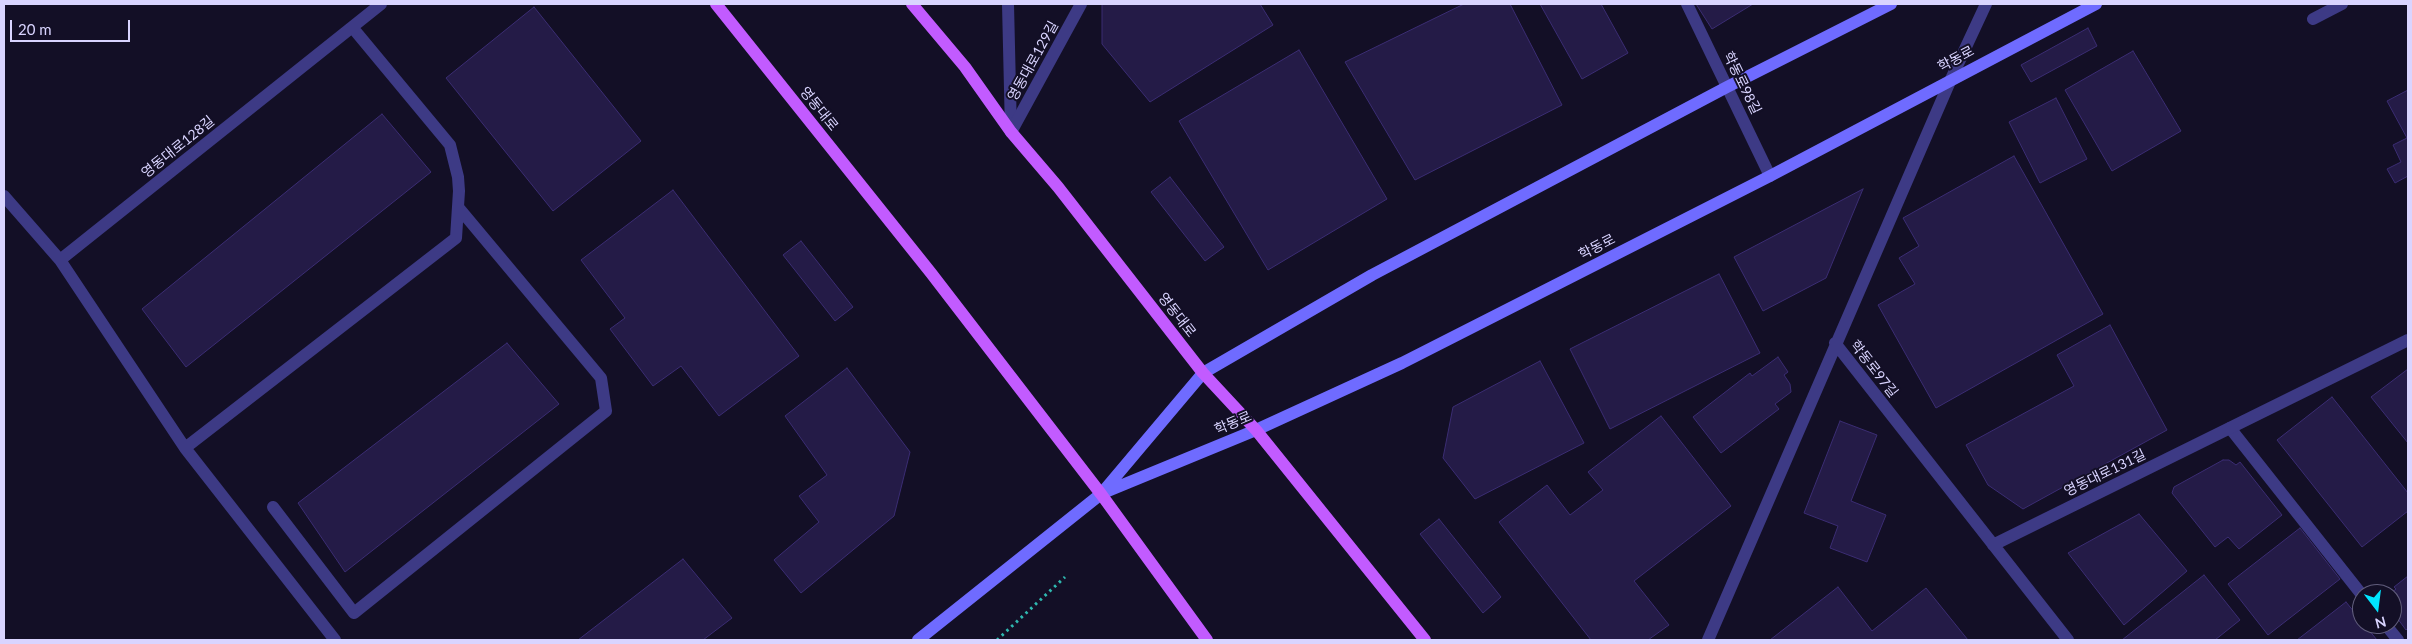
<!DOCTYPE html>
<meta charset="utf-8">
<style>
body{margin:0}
#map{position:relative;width:2412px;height:644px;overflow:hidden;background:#130f26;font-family:Lato,sans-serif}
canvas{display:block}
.frame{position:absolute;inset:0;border:5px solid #d9d4ff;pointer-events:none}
.north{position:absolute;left:2352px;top:584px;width:50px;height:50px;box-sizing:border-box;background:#130f26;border:1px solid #625e7d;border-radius:50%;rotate:165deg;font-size:14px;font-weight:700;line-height:20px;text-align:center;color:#d9d4ff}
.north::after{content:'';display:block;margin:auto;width:18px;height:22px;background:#00e5ff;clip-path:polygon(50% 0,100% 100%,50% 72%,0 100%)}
.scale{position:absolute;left:10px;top:20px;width:120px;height:22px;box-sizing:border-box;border:2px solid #d9d4ff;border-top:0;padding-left:6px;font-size:15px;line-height:18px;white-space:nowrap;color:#d9d4ff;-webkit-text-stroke:4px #130f26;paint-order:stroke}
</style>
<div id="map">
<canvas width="2412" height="644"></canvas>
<div class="frame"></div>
<div class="north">N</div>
<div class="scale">20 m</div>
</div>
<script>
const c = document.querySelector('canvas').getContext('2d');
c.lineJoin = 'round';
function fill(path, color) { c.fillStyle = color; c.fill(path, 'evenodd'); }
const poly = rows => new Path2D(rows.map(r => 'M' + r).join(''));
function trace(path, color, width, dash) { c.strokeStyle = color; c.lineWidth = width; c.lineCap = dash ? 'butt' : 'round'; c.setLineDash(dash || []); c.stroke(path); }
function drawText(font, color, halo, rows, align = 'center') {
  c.font = font + ' Lato,"Noto Sans KR",sans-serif'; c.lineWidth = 4; c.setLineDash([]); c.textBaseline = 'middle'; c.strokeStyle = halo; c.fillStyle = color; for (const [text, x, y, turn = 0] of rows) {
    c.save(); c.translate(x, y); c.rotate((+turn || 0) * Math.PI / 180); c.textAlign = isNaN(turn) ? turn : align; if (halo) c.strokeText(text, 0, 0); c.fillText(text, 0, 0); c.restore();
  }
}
const building = poly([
 [1102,4,1260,4,1273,25,1150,102,1102,44,1102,4],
 [1464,4,1510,4,1562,105,1415,180,1345,62,1464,4],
 [1540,4,1601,4,1628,53,1582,79,1540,4],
 [1696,4,1753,4,1712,29,1696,4],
 [534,7,641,141,553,211,446,78,534,7],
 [2088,28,2097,46,2031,82,2021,65,2088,28],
 [1299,50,1387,199,1268,270,1179,121,1299,50],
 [2133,51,2181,131,2112,171,2065,90,2133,51],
 [2408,90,2408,176,2395,183,2387,169,2401,162,2393,145,2407,138,2387,101,2408,90],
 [2056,98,2087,159,2040,183,2009,122,2056,98],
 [382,114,431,172,186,367,142,309,382,114],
 [2014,156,2103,314,1936,408,1878,305,1915,284,1899,258,1919,246,1903,218,2014,156],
 [1170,177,1224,247,1205,261,1151,192,1170,177],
 [1863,189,1826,278,1763,311,1734,257,1863,189],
 [673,190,799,356,719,416,681,366,653,386,610,329,625,318,581,260,673,190],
 [801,241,853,307,835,321,783,255,801,241],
 [1719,274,1760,353,1610,429,1570,349,1719,274],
 [2110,325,2167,430,2023,509,1988,485,1966,445,2074,386,2057,355,2110,325],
 [507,343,559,404,345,572,298,503,507,343],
 [1778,357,1788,372,1784,375,1790,384,1791,392,1775,404,1779,409,1721,453,1693,417,1750,373,1752,376,1778,357],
 [1540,361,1584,443,1475,499,1443,458,1453,407,1540,361],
 [847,368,910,452,894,516,801,593,774,560,819,522,799,496,827,475,785,416,847,368],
 [2408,369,2408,443,2371,397,2408,369],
 [2332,397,2408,493,2408,511,2362,547,2277,440,2332,397],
 [1661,416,1731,506,1634,581,1669,625,1648,640,1591,640,1499,522,1547,485,1570,515,1603,490,1588,472,1661,416],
 [1840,421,1877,435,1851,501,1886,515,1867,562,1830,548,1838,526,1804,513,1840,421],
 [2223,460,2229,460,2236,465,2240,462,2282,515,2239,549,2228,537,2215,547,2172,493,2174,487,2223,460],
 [2139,514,2187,571,2124,625,2068,553,2139,514],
 [1439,519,1501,597,1483,613,1420,534,1439,519],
 [2300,528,2340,579,2268,635,2228,584,2300,528],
 [683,559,732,618,703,640,578,640,683,559],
 [2204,575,2240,620,2215,640,2122,640,2204,575],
 [2408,576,2408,628,2406,630,2392,611,2392,594,2390,594,2396,589,2394,587,2408,576],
 [1838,587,1872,631,1926,588,1968,640,1770,640,1838,587],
 [2346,602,2377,640,2297,640,2346,602]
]);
fill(building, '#241b47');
trace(building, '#3b2d73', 1);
trace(poly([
 [997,640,1065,577]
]), '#2fb8b0', 3, [2.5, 4]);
trace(poly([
 [1008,4,1011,132],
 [2313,19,2342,4],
 [2230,428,2362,595],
 [2385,624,2398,640]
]), '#3d3a85', 12);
trace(poly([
 [1687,4,1770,176],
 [1011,132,1081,4],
 [4,196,60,260,185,448,335,640],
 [60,260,381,4],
 [1835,343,2068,640],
 [185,448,456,238,459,191,458,177,450,145,352,27],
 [273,507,354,613,606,411,601,378,458,207],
 [1993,545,2408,340],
 [1708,640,1951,79,1986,4]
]), '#3d3a85', 12);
trace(poly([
 [1103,493,1256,430,1402,363,1770,176,2096,4],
 [918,640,1101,494,1203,373,1372,275,1727,87,1891,4]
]), '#6f6bff', 12);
trace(poly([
 [716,4,931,273,1101,494,1207,640],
 [912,4,965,67,1011,132,1058,187,1203,373,1256,430,1425,640]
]), '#c25bff', 12);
drawText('14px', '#d9d4ff', '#130f26', [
 ["학동로",1956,59,-28],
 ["영동대로129길",1033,61,-61],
 ["학동로98길",1742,83,64],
 ["영동대로",819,109,51],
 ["영동대로128길",178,147,-39],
 ["학동로",1597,247,-27],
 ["영동대로",1177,315,52],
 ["학동로97길",1874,369,52],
 ["학동로",1233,423,-23],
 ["영동대로131길",2105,473,-26]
]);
</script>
